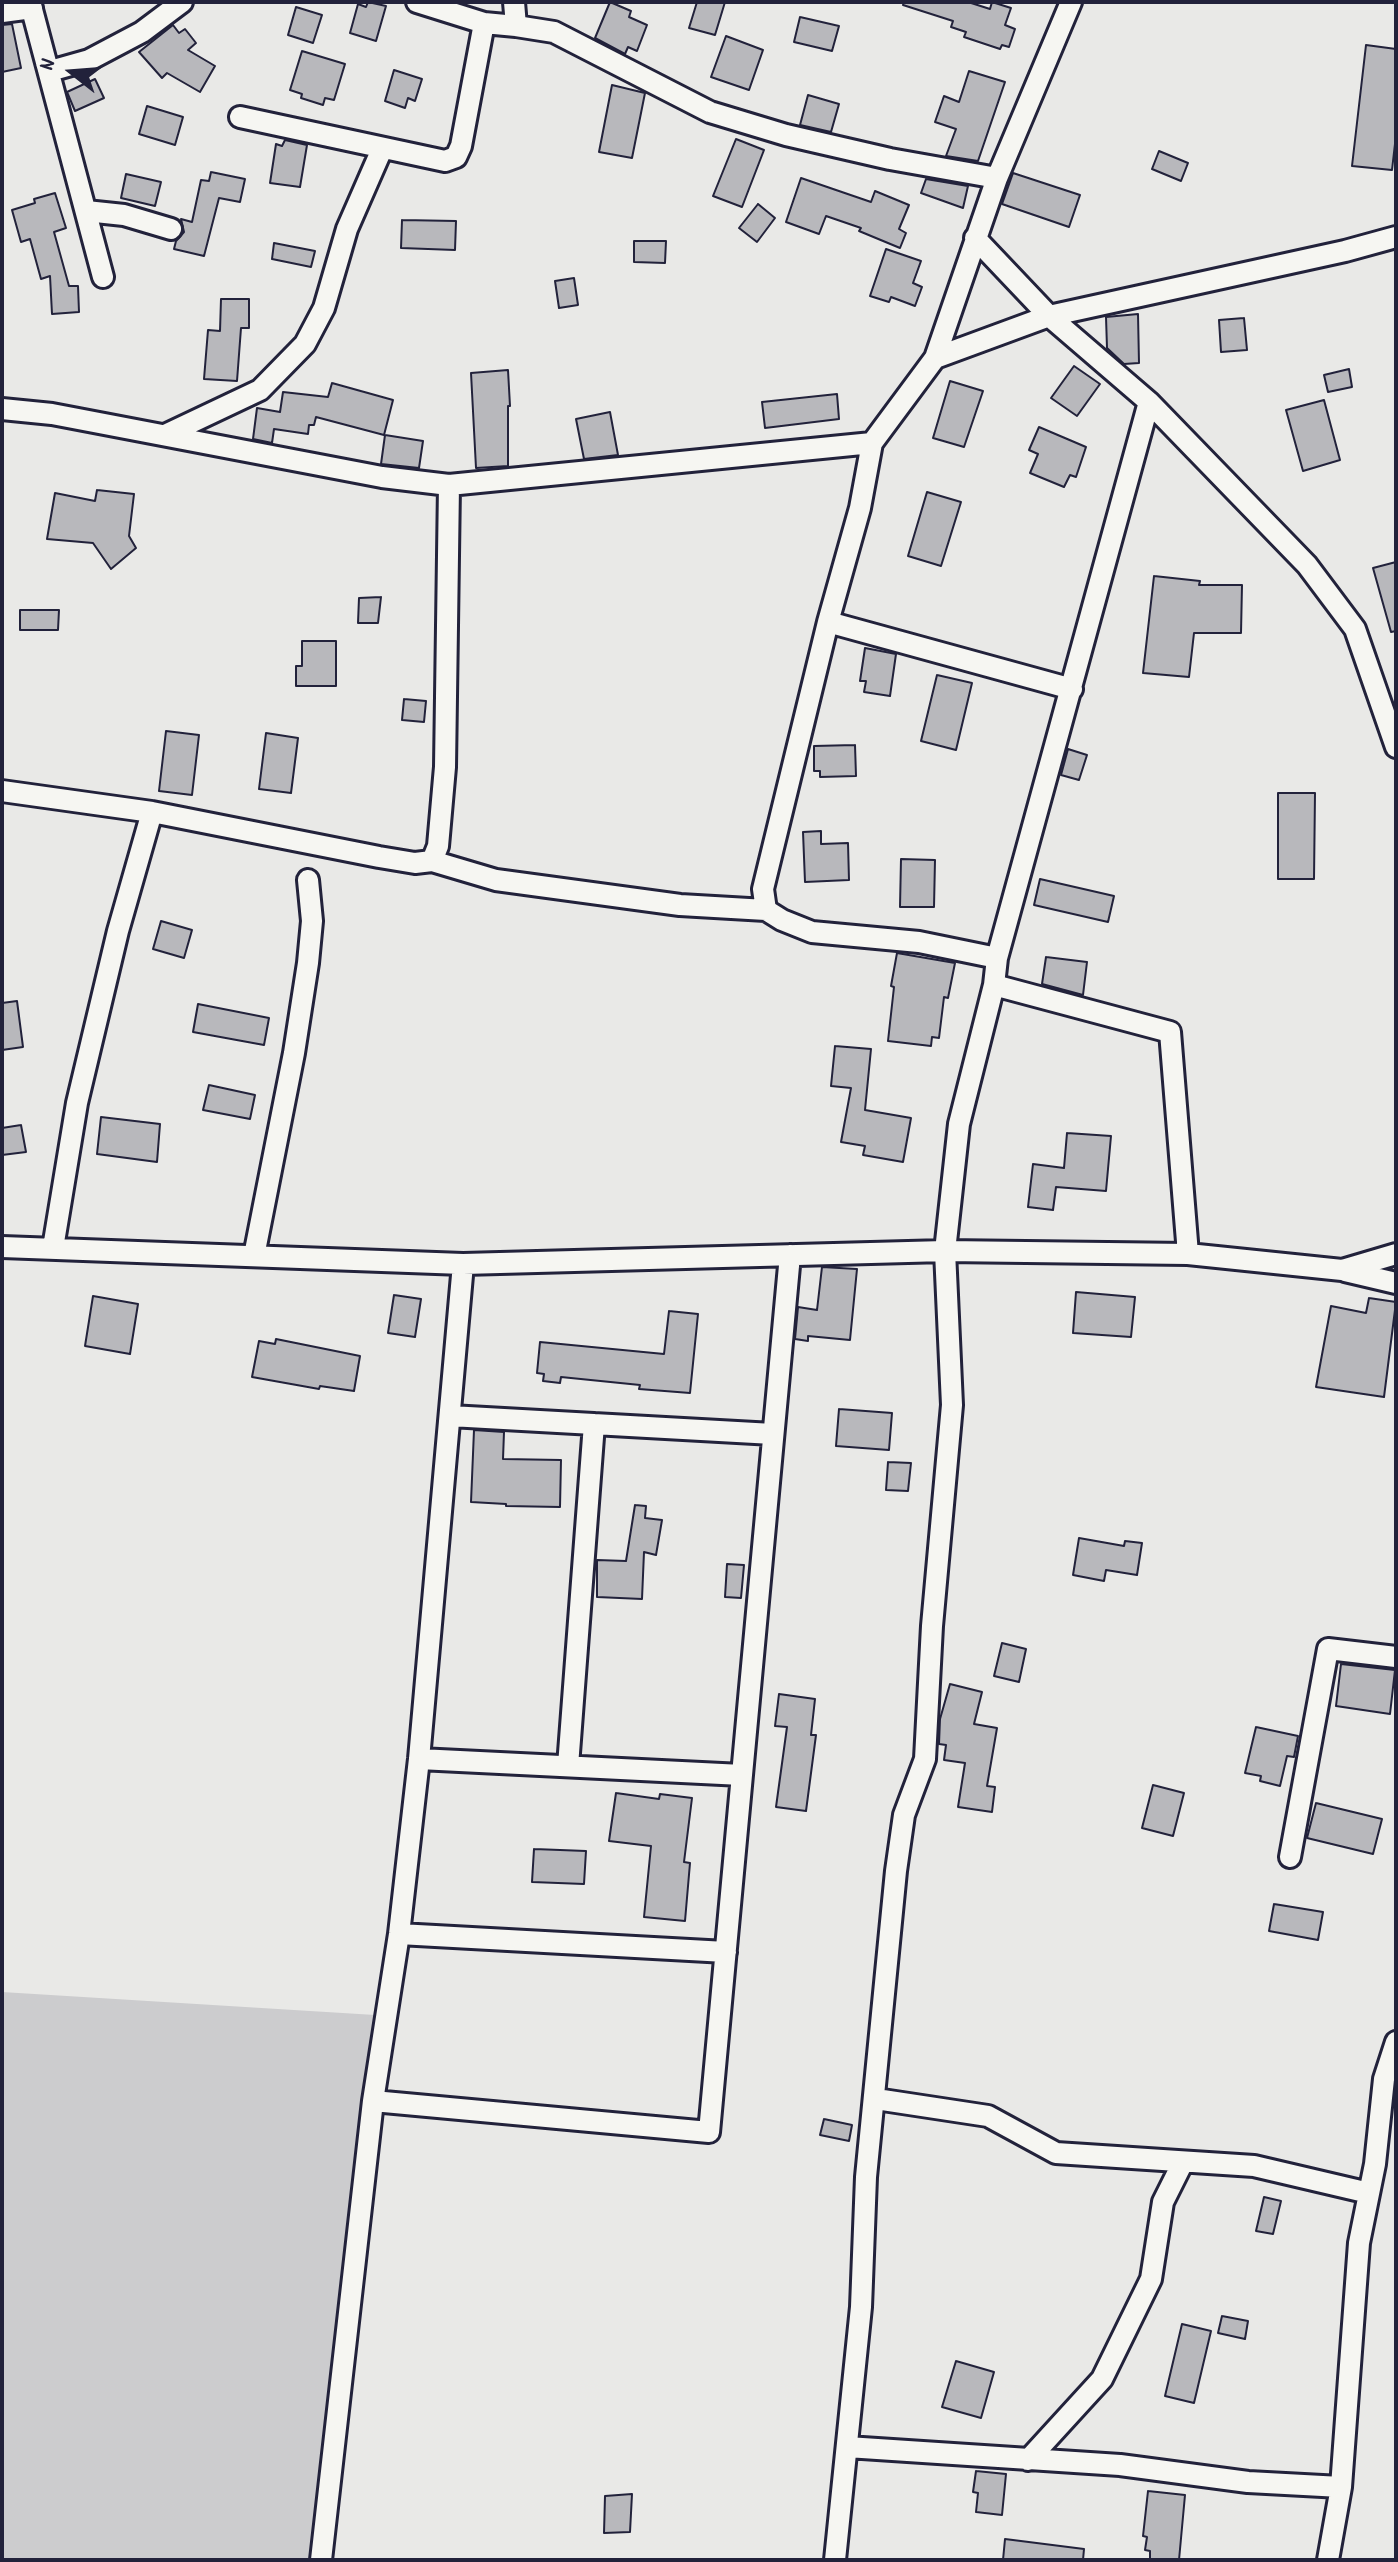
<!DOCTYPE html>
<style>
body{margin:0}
#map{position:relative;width:1398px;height:2562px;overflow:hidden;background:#e9e9e7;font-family:Dekko,sans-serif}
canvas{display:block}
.frame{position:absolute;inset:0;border:4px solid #22223b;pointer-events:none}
.north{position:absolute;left:32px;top:32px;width:80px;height:80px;-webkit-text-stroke:6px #f6f6f2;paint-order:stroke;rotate:287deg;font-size:22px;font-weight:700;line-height:32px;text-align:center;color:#22223b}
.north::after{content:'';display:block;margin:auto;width:28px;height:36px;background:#22223b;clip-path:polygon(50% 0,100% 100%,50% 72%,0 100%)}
</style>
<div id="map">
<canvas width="1398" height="2562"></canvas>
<div class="frame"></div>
<div class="north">N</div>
</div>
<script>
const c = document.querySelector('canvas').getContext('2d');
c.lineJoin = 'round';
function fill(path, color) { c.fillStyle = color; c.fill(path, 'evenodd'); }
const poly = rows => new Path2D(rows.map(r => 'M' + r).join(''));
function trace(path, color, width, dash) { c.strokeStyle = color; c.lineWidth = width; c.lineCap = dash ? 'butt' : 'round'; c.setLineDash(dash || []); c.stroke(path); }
fill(poly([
 [2,1992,375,2015,312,2560,2,2560]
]), '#ccccce');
const building = poly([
 [368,2,386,6,376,41,350,33,358,4,366,7,368,2],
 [610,2,631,11,629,17,647,25,637,51,628,47,625,54,595,38,610,2],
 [697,2,725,2,715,35,689,28,697,2],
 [904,2,968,2,990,9,992,2,1011,8,1005,25,1015,29,1009,47,1002,45,1000,49,964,37,966,32,951,27,953,21,903,5,904,2],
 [296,7,322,15,313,43,288,35,296,7],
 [800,17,839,26,832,51,794,42,800,17],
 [12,24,21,68,2,72,2,25,12,24],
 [173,25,179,33,185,29,196,43,188,50,215,66,200,92,167,73,162,78,139,52,173,25],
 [726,36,763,50,749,90,711,77,726,36],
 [1366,45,1396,49,1396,135,1392,170,1352,166,1366,45],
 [302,51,345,64,334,100,325,98,323,105,301,98,302,94,290,90,302,51],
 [394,70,422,79,415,101,408,98,405,108,385,101,394,70],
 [969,71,1005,82,978,161,946,156,956,129,935,122,944,96,959,102,969,71],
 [95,79,104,98,75,111,67,92,95,79],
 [612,85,645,93,632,158,599,152,612,85],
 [808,95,839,104,831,132,800,125,808,95],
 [147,106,183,117,175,145,139,134,147,106],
 [736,139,764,150,742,207,713,196,736,139],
 [285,140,307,145,300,187,270,183,276,144,282,146,285,140],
 [1159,151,1188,163,1181,181,1152,169,1159,151],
 [211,172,245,179,240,202,219,198,204,256,174,249,176,241,184,232,181,219,192,222,201,180,209,181,211,172],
 [1013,173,1080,195,1069,227,1002,204,1013,173],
 [126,174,161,182,155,206,121,198,126,174],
 [801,178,871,202,875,191,909,205,899,229,906,233,900,248,859,231,861,228,826,216,819,234,786,222,801,178],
 [926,179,968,186,963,208,921,193,926,179],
 [55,193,66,228,54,232,69,286,78,286,79,312,52,314,50,276,41,279,30,239,21,242,12,210,35,203,34,199,55,193],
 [758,204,775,218,757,242,739,228,758,204],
 [402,220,456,221,455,250,401,248,402,220],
 [634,241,666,241,665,263,634,262,634,241],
 [274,243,315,251,311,267,272,259,274,243],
 [886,249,921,261,913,283,922,287,915,306,891,297,889,302,870,296,886,249],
 [574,278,578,305,559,308,555,281,574,278],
 [221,299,249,299,249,328,241,328,237,381,204,379,208,330,220,331,221,299],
 [1138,314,1139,363,1124,364,1107,348,1106,317,1138,314],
 [1244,318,1247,350,1221,352,1219,320,1244,318],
 [1074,366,1100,384,1077,416,1051,398,1074,366],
 [1349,369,1352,387,1328,392,1324,375,1349,369],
 [508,370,510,406,508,406,508,466,476,468,471,373,508,370],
 [950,381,983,391,964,447,933,438,950,381],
 [332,383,393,400,384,435,316,417,314,425,309,425,308,434,274,429,272,443,253,439,257,408,280,412,283,392,328,397,332,383],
 [837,394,839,419,765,428,762,402,837,394],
 [1324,400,1340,460,1303,471,1286,410,1324,400],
 [610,412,618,455,584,459,576,419,610,412],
 [1039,427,1086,447,1076,477,1070,475,1064,487,1030,473,1038,454,1029,450,1039,427],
 [385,435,423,441,419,468,381,464,385,435],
 [97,490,134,494,129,536,136,548,111,569,93,543,47,539,55,493,95,501,97,490],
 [927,492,961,502,941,566,908,556,927,492],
 [1396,562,1396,631,1391,632,1373,568,1396,562],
 [1154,576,1200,581,1199,585,1242,585,1241,633,1194,633,1189,677,1143,673,1154,576],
 [381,597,378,623,358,623,359,598,381,597],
 [20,610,59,610,58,630,20,630,20,610],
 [302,641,336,641,336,686,296,686,296,666,302,666,302,641],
 [865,648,896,654,890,696,864,692,866,681,860,681,865,648],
 [937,675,972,683,956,750,921,741,937,675],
 [404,699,426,701,424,722,402,720,404,699],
 [166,731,199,735,192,795,159,791,166,731],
 [266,733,298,738,291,793,259,789,266,733],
 [855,745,856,776,820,777,820,771,814,771,814,746,855,745],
 [1068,749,1087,755,1079,780,1061,775,1068,749],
 [1278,793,1315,793,1314,879,1278,879,1278,793],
 [821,831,821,844,848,843,849,880,805,882,803,832,821,831],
 [901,859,935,860,934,907,900,907,901,859],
 [1040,879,1114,896,1108,922,1034,905,1040,879],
 [161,921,192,930,184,958,153,949,161,921],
 [897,953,955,963,948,998,944,997,939,1038,932,1037,931,1046,888,1041,894,987,891,986,897,953],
 [1046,957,1087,962,1083,995,1042,984,1046,957],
 [17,1001,23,1047,2,1050,2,1003,17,1001],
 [198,1004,269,1018,264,1045,193,1032,198,1004],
 [835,1046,871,1049,865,1110,911,1118,903,1162,863,1155,865,1146,841,1142,851,1088,831,1086,835,1046],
 [209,1085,255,1095,250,1119,203,1110,209,1085],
 [101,1117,160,1124,157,1162,97,1154,101,1117],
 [21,1125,26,1152,2,1155,2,1128,21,1125],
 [1067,1133,1111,1136,1106,1191,1056,1187,1053,1210,1028,1207,1033,1164,1064,1168,1067,1133],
 [822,1267,857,1269,850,1340,808,1336,808,1341,795,1339,798,1307,817,1310,822,1267],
 [1076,1292,1135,1297,1131,1337,1073,1333,1076,1292],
 [394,1295,421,1299,415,1337,388,1333,394,1295],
 [93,1296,138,1304,130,1354,85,1346,93,1296],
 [1369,1298,1396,1302,1384,1397,1316,1387,1331,1306,1366,1313,1369,1298],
 [669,1311,698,1314,690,1393,639,1389,640,1385,561,1377,560,1383,543,1381,544,1374,537,1373,540,1342,664,1354,669,1311],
 [276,1339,360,1356,354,1391,320,1386,319,1389,252,1377,259,1341,275,1344,276,1339],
 [839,1409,892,1413,889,1450,836,1446,839,1409],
 [474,1430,504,1432,503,1459,561,1460,560,1507,506,1506,506,1504,471,1502,474,1430],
 [888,1462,911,1463,908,1491,886,1490,888,1462],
 [635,1505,646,1506,645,1518,662,1520,656,1555,644,1552,642,1599,597,1597,597,1560,626,1561,635,1505],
 [1079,1538,1124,1546,1125,1541,1142,1543,1137,1575,1106,1570,1104,1581,1073,1575,1079,1538],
 [727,1564,744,1565,741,1598,725,1597,727,1564],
 [1002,1643,1026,1649,1019,1682,994,1676,1002,1643],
 [1341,1664,1395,1670,1390,1714,1336,1706,1341,1664],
 [950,1684,982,1692,974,1724,997,1728,987,1786,995,1787,992,1812,958,1807,965,1763,944,1760,946,1745,939,1744,940,1719,950,1684],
 [779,1694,815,1699,811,1735,816,1735,806,1811,776,1807,787,1727,775,1726,779,1694],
 [1256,1727,1298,1736,1294,1757,1287,1756,1280,1786,1260,1781,1261,1776,1245,1773,1256,1727],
 [1153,1785,1184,1793,1173,1836,1142,1828,1153,1785],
 [616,1793,659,1799,660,1794,692,1798,684,1862,690,1863,685,1921,644,1917,651,1846,609,1841,616,1793],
 [1316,1803,1382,1819,1373,1854,1307,1838,1316,1803],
 [534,1849,586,1851,584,1884,532,1882,534,1849],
 [1274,1904,1323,1912,1318,1940,1269,1931,1274,1904],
 [824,2119,852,2125,849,2141,820,2135,824,2119],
 [1264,2197,1281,2201,1273,2234,1256,2231,1264,2197],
 [1222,2316,1248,2321,1245,2339,1218,2333,1222,2316],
 [1182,2324,1211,2331,1194,2403,1165,2396,1182,2324],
 [956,2361,994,2372,981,2418,942,2407,956,2361],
 [976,2471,1006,2474,1002,2515,976,2512,978,2493,973,2492,976,2471],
 [1148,2491,1185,2495,1179,2560,1150,2560,1150,2551,1145,2550,1147,2537,1143,2536,1148,2491],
 [632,2494,630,2532,604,2533,605,2496,632,2494],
 [1005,2539,1084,2549,1083,2560,1003,2560,1005,2539]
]);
fill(building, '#b8b8bc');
trace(building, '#22223b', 2);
const minor = poly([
 [30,2,103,277],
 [417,2,484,23,516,26],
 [514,2,516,26,554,32,710,112,786,135,890,159,997,178],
 [2,12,32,8],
 [50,71,89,60,142,32,182,2],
 [240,117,445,161,456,157,461,146,484,23],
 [86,211,124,215,171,229],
 [975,238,1049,316,1149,402,1307,565,1355,629,1396,747],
 [935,358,1049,316,1345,251,1396,237],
 [2,409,52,414,382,477,449,485,872,443],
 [165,435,260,390,305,344,324,308,347,229,382,149],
 [828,622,860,508,872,443,935,358,997,178,1071,2],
 [2,791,152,812,379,857,415,863,432,861,438,846,445,767,449,485],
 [432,861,496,880,680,905,766,910],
 [997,958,919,942,812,932,782,920,766,910,763,889,828,622,1072,689],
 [994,985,1170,1032,1188,1254],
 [2,1247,463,1264,945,1251,1188,1254,1342,1270,1396,1254],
 [53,1248,77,1103,118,931,152,812],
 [254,1256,294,1053,308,963,312,921,308,880],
 [1345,1271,1396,1283],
 [450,1416,773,1434],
 [419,1759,742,1775],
 [568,1766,594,1424],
 [1290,1857,1328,1649,1396,1657],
 [399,1934,726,1952],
 [876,2099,988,2116,1056,2153,1254,2166,1369,2193],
 [373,2101,709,2132,790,1255],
 [847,2447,1120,2465,1248,2482,1341,2487],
 [1028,2460,1102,2379,1151,2279,1163,2202,1183,2162],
 [321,2560,373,2101,399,1934,419,1759,463,1264],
 [835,2560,861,2307,866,2177,896,1871,904,1815,925,1759,932,1626,952,1405,945,1251,959,1124,994,985,997,958,1149,402],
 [1328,2560,1341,2487,1359,2243,1375,2164,1384,2079,1396,2042]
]);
trace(minor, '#22223b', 26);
trace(minor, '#f6f6f2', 20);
</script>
